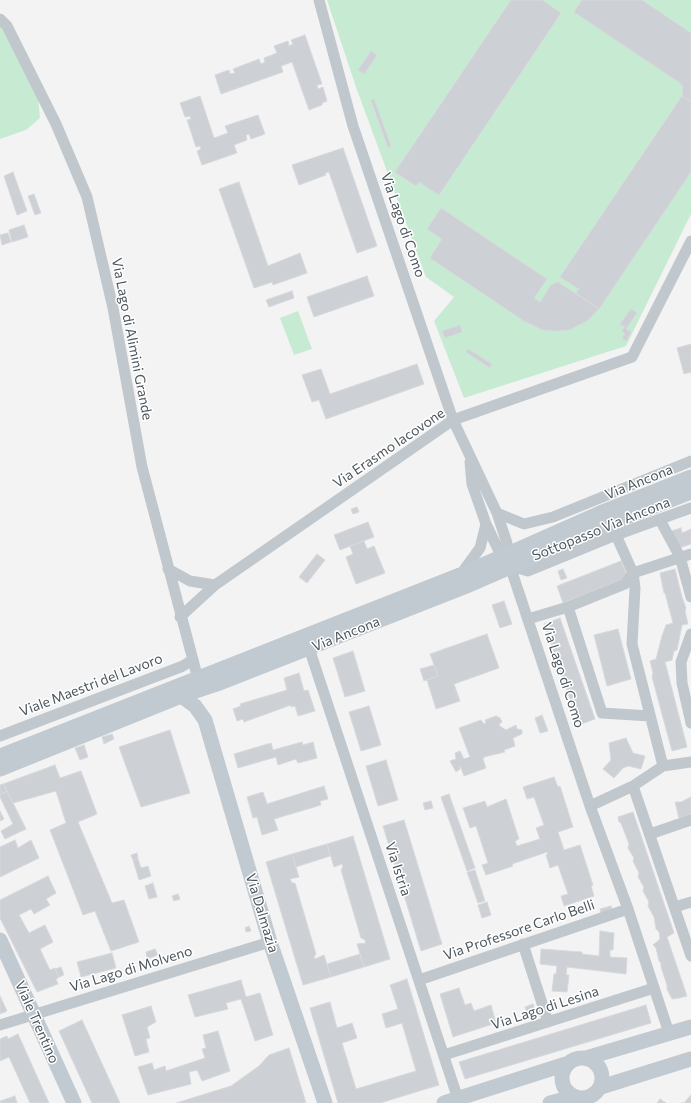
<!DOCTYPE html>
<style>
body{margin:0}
canvas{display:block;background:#f4f3f3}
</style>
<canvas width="691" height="1103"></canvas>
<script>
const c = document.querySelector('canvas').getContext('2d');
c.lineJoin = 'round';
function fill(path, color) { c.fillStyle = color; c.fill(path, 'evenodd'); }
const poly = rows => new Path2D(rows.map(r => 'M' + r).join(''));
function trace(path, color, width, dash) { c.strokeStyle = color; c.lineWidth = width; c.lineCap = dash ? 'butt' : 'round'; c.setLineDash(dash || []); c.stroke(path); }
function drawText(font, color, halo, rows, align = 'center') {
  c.font = font + ' Commissioner,sans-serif'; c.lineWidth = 3; c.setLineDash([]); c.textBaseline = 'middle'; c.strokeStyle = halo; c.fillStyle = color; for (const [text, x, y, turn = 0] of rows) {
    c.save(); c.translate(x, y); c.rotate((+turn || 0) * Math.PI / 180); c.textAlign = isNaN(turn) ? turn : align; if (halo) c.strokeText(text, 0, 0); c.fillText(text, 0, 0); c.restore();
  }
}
fill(poly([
 [327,0,691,0,691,214,626,346,464,398,434,321,454,297,426,277,357,90],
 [0,23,38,97,40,118,26,130,0,139],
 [298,311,312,349,294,355,280,318]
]), '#c7ebd2');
const building = poly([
 [511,0,542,0,561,13,439,195,419,182,416,186,395,172,511,0],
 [582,0,642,0,691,33,691,102,682,96,683,87,680,83,574,12,582,0],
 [305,35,322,84,317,85,318,89,323,87,327,101,322,103,322,105,309,110,292,62,281,66,283,72,221,94,215,75,229,70,230,74,235,73,233,69,259,59,261,64,265,62,264,58,277,53,274,46,288,41,289,46,293,44,291,40,305,35],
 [371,51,377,55,364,74,358,70,371,51],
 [200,96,214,138,228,133,225,126,258,115,265,134,251,139,249,134,246,135,247,140,234,145,237,153,202,165,197,151,201,149,200,146,196,147,187,120,191,119,190,116,185,117,180,103,200,96],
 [682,96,691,102,691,172,599,309,576,293,579,289,560,277,682,96],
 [374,99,391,146,388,148,371,100,374,99],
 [343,148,377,246,357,253,329,172,325,173,326,175,299,185,292,165,343,148],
 [13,172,27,211,17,215,4,176,13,172],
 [239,182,268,266,300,253,307,273,273,285,272,282,254,288,219,189,239,182],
 [34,194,41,213,35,215,28,196,34,194],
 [441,208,547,279,534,298,540,302,551,285,558,282,599,309,587,321,569,330,554,331,543,330,524,321,430,258,442,239,427,229,441,208],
 [24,225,28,237,12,242,9,230,24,225],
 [8,233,11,242,2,245,0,235,8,233],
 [367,276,374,296,314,317,307,297,367,276],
 [292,291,294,298,269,307,266,300,292,291],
 [631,309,637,313,626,329,631,332,626,341,622,338,625,334,622,331,625,327,620,324,631,309],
 [460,325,462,332,445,338,442,331,460,325],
 [691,344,691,372,684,374,677,348,691,344],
 [468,349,492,364,490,368,466,352,468,349],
 [417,364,424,384,326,419,319,400,312,402,302,375,321,369,330,394,417,364],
 [357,507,359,512,353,514,351,509,357,507],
 [368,522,374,537,340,550,334,535,368,522],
 [681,528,682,533,691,529,691,544,676,549,671,531,681,528],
 [364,541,367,549,374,546,385,573,356,584,346,557,353,554,350,546,364,541],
 [317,554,325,560,307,583,299,577,317,554],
 [621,561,628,577,563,603,557,586,621,561],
 [563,569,567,578,561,580,558,571,563,569],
 [675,569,682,597,686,608,685,611,688,624,682,625,677,650,674,651,672,660,665,662,687,747,672,751,652,677,653,673,650,661,656,659,662,636,666,625,673,623,665,593,664,593,660,573,675,569],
 [504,601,512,624,500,628,492,605,504,601],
 [560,618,595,719,579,725,544,624,560,618],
 [618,629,631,679,607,686,594,635,618,629],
 [487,634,499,668,454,684,460,701,436,709,427,680,438,676,430,654,487,634],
 [353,651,365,691,345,697,333,658,353,651],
 [434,665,438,676,424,681,420,669,434,665],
 [299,673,304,691,308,690,315,711,298,716,295,706,291,707,291,705,244,722,243,719,237,721,233,709,241,706,240,704,287,690,284,678,299,673],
 [369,706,381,745,361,751,349,712,369,706],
 [542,715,548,731,540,733,535,718,542,715],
 [496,716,500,718,502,722,499,724,500,726,506,730,516,725,517,729,522,730,522,734,513,738,515,746,504,750,505,752,484,757,483,759,486,768,464,776,460,765,460,769,456,772,450,761,456,759,455,753,460,751,464,759,470,757,459,728,481,720,484,724,486,723,485,720,496,716],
 [170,730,190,793,141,807,119,747,170,730],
 [112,734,114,739,104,744,102,737,112,734],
 [626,738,633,753,645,756,641,769,628,766,623,768,614,778,603,769,611,760,609,743,626,738],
 [302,742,303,745,313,742,317,758,298,763,296,759,278,765,276,757,238,768,234,754,271,743,273,750,302,742],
 [84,745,88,757,80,760,75,748,84,745],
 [386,760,398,800,378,806,366,766,386,760],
 [55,765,60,778,81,771,97,814,78,822,112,903,124,900,139,942,111,951,95,911,83,915,50,830,66,823,56,791,13,803,3,784,55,765],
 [554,777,558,787,560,786,573,827,558,832,564,850,580,845,593,885,591,886,594,896,564,906,561,896,568,894,558,865,550,868,546,855,548,854,547,852,512,864,513,866,486,875,482,865,488,863,476,826,470,828,463,808,485,801,487,807,506,799,519,839,515,841,517,846,540,839,536,828,544,825,534,797,527,799,523,787,554,777],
 [3,784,7,791,0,795,0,785,3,784],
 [324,786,328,799,320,801,321,805,274,819,278,830,262,835,257,817,253,818,247,797,263,792,267,804,324,786],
 [7,791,26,829,5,839,1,831,13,824,0,797,0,795,7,791],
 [449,794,475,868,467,871,441,797,449,794],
 [691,797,691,814,679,818,675,802,681,802,691,797],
 [431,801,433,808,425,810,423,803,431,801],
 [0,811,4,819,0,821,0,811],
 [633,812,674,933,667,937,687,996,679,998,672,999,667,989,667,985,661,967,661,963,659,961,656,948,653,945,660,939,659,932,656,929,654,917,648,906,649,902,643,891,644,887,638,877,639,873,633,861,634,858,628,848,629,844,621,823,619,822,618,817,633,812],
 [404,820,442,944,421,951,383,826,404,820],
 [353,836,390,959,364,967,357,944,366,943,365,940,361,938,341,870,343,867,342,864,334,867,327,844,353,836],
 [15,840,18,848,31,840,39,858,0,877,0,847,15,840],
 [327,844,330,856,296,867,292,854,327,844],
 [137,853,138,859,133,860,131,855,137,853],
 [292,854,299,877,290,879,292,883,295,883,316,954,314,957,315,959,324,955,331,977,303,985,266,862,292,854],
 [138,859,141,868,148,866,151,876,139,880,133,860,138,859],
 [475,870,485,901,478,903,467,872,475,870],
 [48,876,56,893,46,899,50,905,34,914,31,909,19,915,29,933,45,925,53,942,40,949,50,970,55,968,59,977,56,979,58,984,37,992,0,918,0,900,48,876],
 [153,883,157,897,149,899,145,886,153,883],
 [178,894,180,899,174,901,172,896,178,894],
 [487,902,491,915,482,918,478,905,487,902],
 [611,906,612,909,601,913,600,909,611,906],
 [249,926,251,931,246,932,245,928,249,926],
 [600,931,614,933,613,950,610,950,610,957,627,958,626,974,567,967,566,975,569,975,567,992,552,991,554,974,556,974,557,966,540,964,541,949,582,952,582,954,599,956,600,931],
 [155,949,158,955,147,959,146,952,155,949],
 [112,953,116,968,81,977,77,962,112,953],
 [360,954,364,967,331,977,327,964,360,954],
 [61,967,64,975,59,977,55,969,61,967],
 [407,979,439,1085,380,1103,338,1103,310,1008,330,1002,337,1028,352,1023,357,1038,342,1043,356,1089,416,1071,402,1023,386,1028,382,1014,398,1009,390,985,407,979],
 [241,980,246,997,260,993,273,1035,255,1041,241,999,226,1003,228,1009,195,1017,188,995,241,980],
 [459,988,465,1005,471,1003,474,1011,491,1005,496,1023,453,1037,440,994,459,988],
 [0,996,7,1011,0,1014,0,996],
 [533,1004,536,1012,528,1015,525,1007,533,1004],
 [646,1005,651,1023,465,1079,459,1062,646,1005],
 [151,1006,156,1022,147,1027,150,1038,146,1039,149,1052,135,1056,122,1015,151,1006],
 [82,1020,120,1103,92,1103,59,1031,82,1020],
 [218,1031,230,1071,202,1081,197,1070,189,1072,191,1084,148,1095,138,1067,152,1063,154,1070,165,1066,166,1071,205,1058,202,1049,206,1048,203,1035,218,1031],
 [18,1034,49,1103,30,1103,9,1057,0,1061,0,1039,7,1036,8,1039,18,1034],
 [289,1048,306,1103,176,1103,231,1086,259,1066,269,1055,289,1048],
 [691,1095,691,1103,681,1103,684,1103,691,1095],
 [15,1096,17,1103,0,1103,0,1101,15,1096],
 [660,1099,666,1103,657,1103,660,1099]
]);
fill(building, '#cdd0d4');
trace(building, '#d7d9dd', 1);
trace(poly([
 [319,0,353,126,453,420,497,513,507,543,506,554,590,806,628,909,669,1033],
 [0,19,7,26,56,124,87,197,113,308,142,467,198,679],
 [497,513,524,524,553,517,691,461],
 [660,520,680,557,691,597],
 [486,524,498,549,506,554],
 [616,535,633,573,635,588,632,644,663,766],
 [510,566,528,571,616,535,691,508],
 [168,569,190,581,215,585],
 [461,574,480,548,486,524,472,484,470,462],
 [568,607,602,713,650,716],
 [180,617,215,585,453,420,632,357,691,241],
 [528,619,568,607,625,584,633,573,691,554],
 [691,634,681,662,682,683,691,723],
 [309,648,458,1099],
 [0,736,183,666,192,660],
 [633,786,691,956],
 [590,806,633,786,663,766,691,762],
 [650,834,691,820],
 [675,907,691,902],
 [523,944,548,1022],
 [419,980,628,909],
 [0,1025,270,942],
 [444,1055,654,988],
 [585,1099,586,1103]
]), '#c0c8cd', 11);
trace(poly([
 [181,696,195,706,205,720,270,942,325,1103],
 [0,756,460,575,600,513,691,477],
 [0,769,181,696,217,684,464,587,609,524,691,492],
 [0,940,74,1103],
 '562 1078a20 20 0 1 1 40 0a20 20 0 1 1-40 0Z',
 [586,1058,691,1027],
 [601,1087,691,1059],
 [444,1103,566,1064],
 [550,1103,573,1097]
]), '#c1cad1', 15);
drawText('14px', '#4c575e', '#fff', [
 ["Via Lago di Como",403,225,71],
 ["Via Lago di Alimini Grande",132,339,79],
 ["Via Erasmo Iacovone",389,448,-34],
 ["Via Ancona",639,482,-22],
 ["Sottopasso Via Ancona",601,529,-22],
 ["Via Ancona",346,634,-22],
 ["Via Lago di Como",563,675,72],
 ["Viale Maestri del Lavoro",91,685,-21],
 ["Via Istria",398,869,72],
 ["Via Dalmazia",262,913,73],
 ["Via Professore Carlo Belli",519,930,-19],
 ["Via Lago di Molveno",131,969,-17],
 ["Via Lago di Lesina",545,1008,-18],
 ["Viale Trentino",37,1022,66]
]);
</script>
